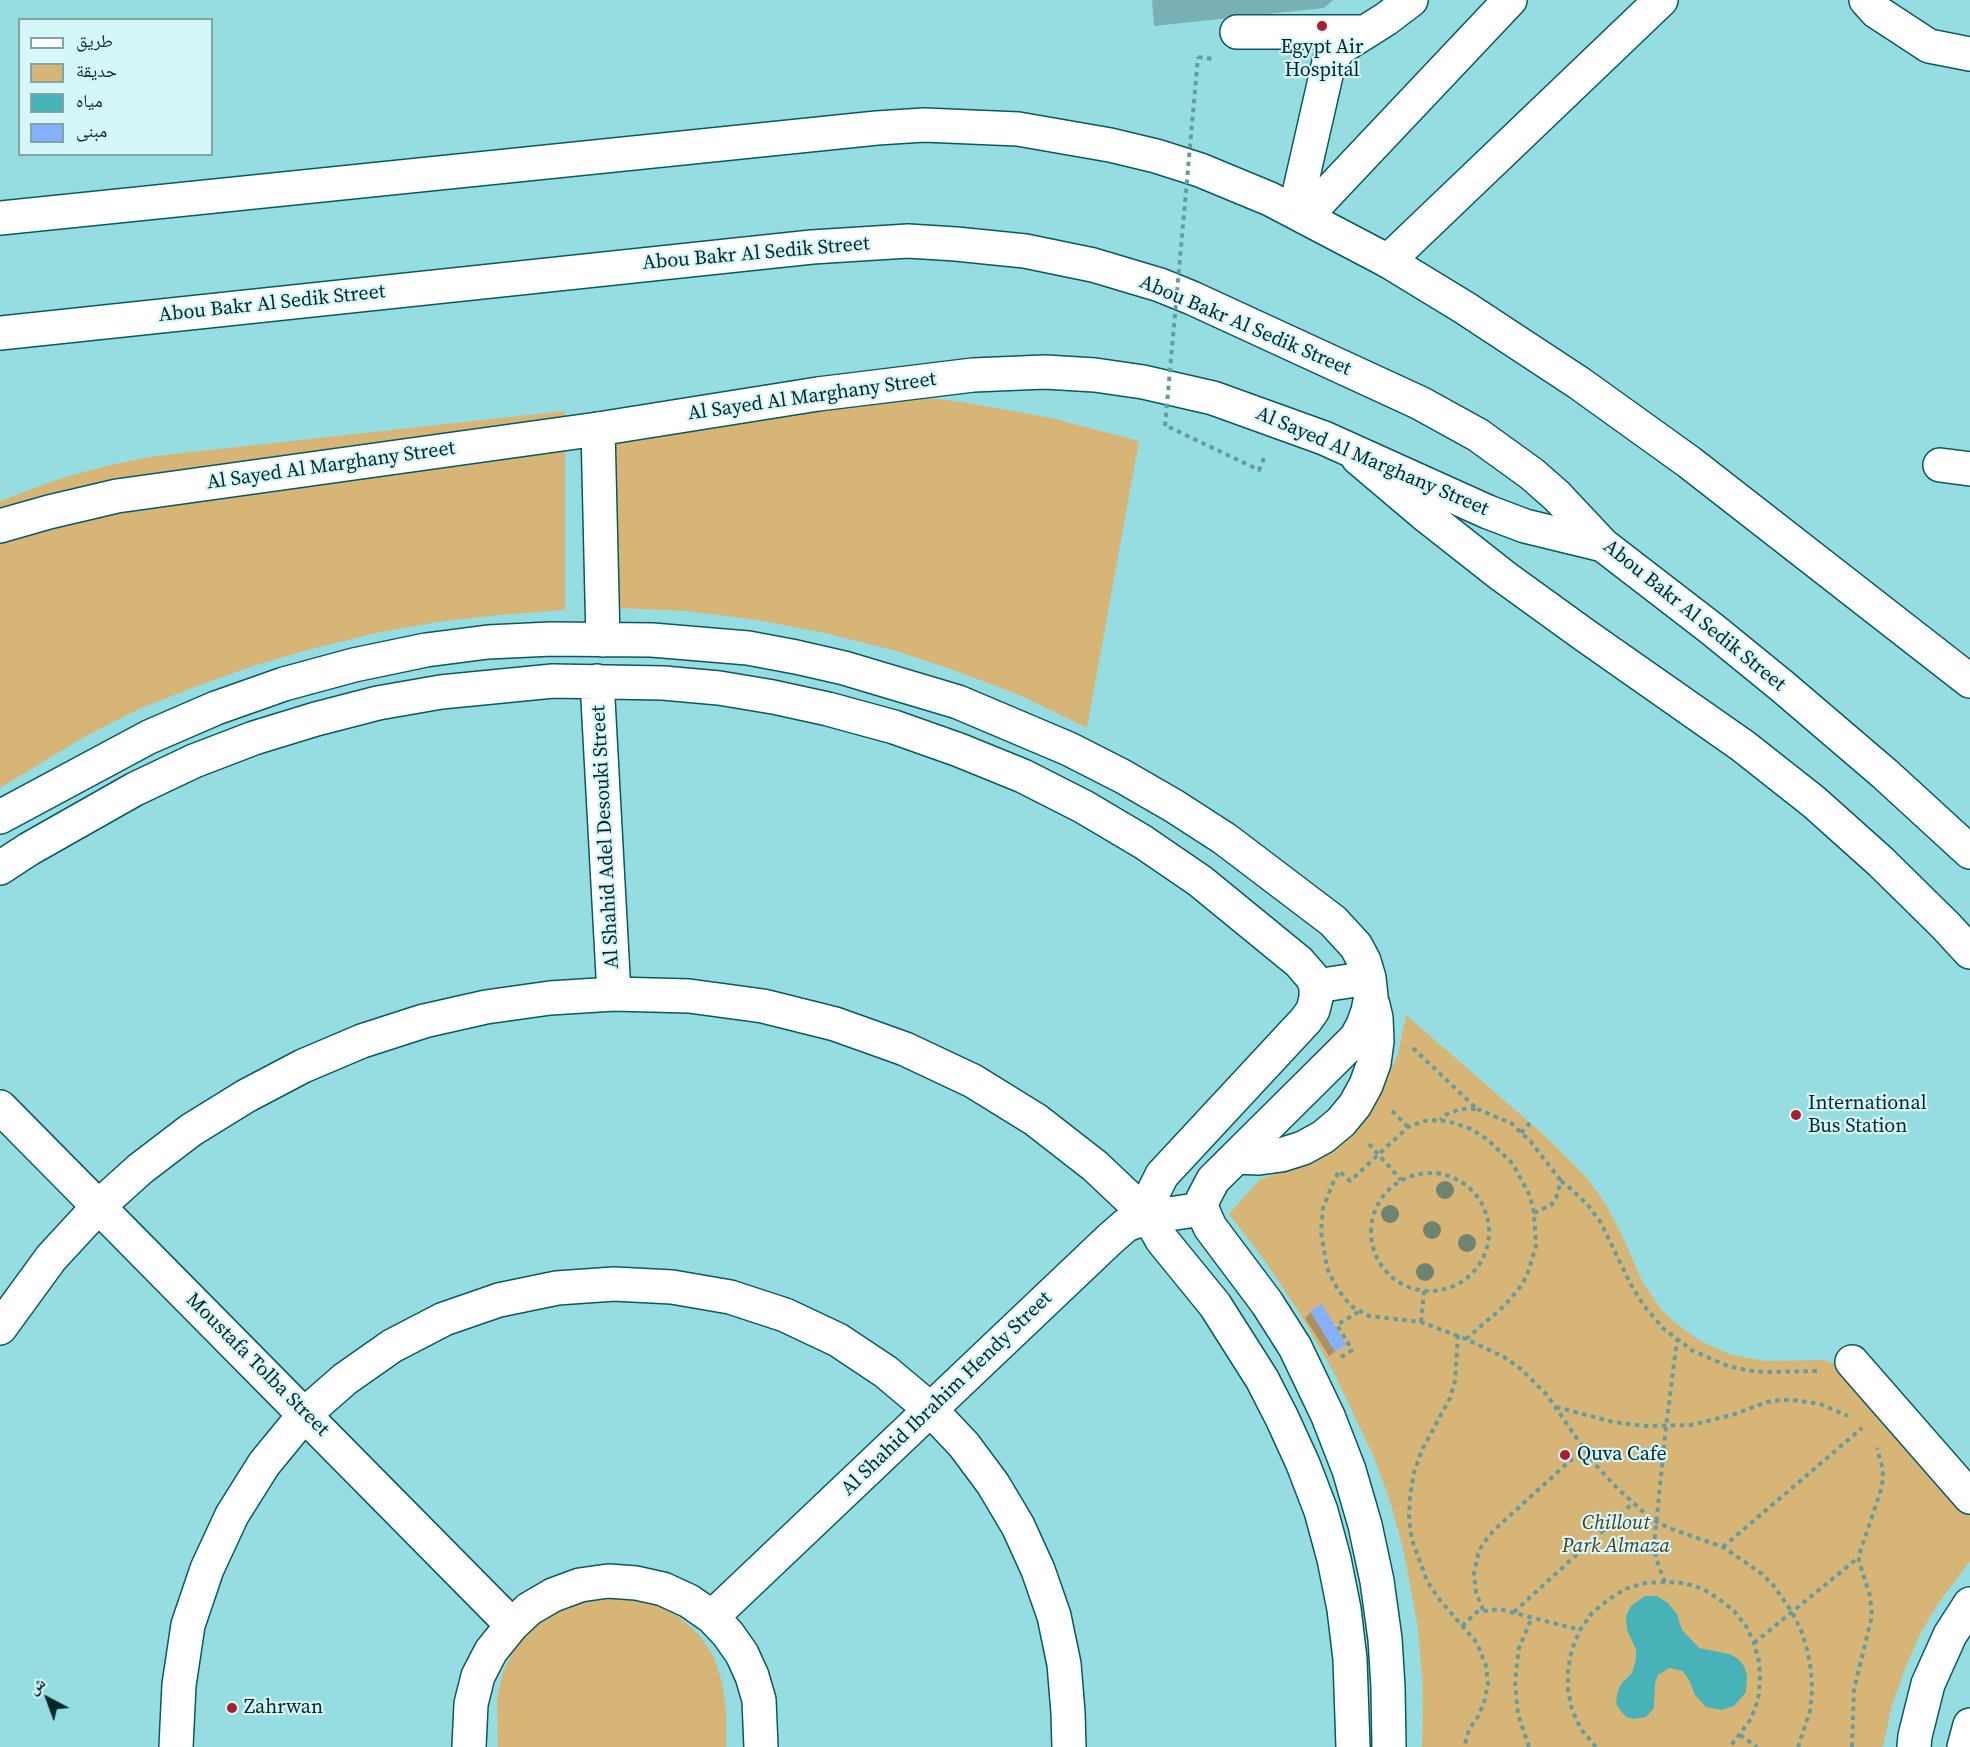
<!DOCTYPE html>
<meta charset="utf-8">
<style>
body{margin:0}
#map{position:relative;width:1970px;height:1747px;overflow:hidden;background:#96dde1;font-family:"Source Serif 4","Noto Naskh Arabic",serif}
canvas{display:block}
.legend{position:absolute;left:18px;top:18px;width:195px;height:138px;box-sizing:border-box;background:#d5f7f9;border:2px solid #83a3a5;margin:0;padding:8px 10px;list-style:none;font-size:18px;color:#072628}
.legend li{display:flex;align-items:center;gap:12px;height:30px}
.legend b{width:30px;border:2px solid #83a3a5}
.north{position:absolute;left:18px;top:1669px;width:60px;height:60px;-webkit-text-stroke:4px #d5f7f9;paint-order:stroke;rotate:319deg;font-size:16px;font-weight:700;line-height:24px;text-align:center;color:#072628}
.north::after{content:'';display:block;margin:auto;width:21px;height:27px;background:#072628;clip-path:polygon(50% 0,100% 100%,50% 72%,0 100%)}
</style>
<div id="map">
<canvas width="1970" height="1747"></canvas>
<ul class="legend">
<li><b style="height:8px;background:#fff"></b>طريق</li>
<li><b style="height:16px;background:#d7b577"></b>حديقة</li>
<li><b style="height:16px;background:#48b2b9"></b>مياه</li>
<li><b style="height:16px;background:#85b0fd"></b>مبنى</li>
</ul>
<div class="north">ش</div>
</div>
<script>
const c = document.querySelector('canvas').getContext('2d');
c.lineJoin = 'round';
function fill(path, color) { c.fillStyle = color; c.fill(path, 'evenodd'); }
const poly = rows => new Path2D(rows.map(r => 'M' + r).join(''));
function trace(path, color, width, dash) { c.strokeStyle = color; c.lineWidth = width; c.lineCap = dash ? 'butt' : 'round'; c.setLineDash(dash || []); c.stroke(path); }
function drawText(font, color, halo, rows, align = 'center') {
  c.font = font + ' "Source Serif 4",serif'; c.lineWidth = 4.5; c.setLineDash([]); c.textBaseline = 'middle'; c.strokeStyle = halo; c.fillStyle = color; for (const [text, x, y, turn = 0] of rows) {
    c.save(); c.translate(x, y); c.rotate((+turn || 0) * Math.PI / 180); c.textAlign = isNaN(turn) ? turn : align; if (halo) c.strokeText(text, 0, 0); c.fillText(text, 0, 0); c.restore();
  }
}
fill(poly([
 [872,391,962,402,1051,418,1139,441,1087,728,1024,697,959,672,893,650,825,633,757,620,687,611,618,608,616,411],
 [565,411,565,610,499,615,437,622,376,633,315,648,256,665,197,686,139,709,84,737,0,788,0,501,59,479,106,466,155,456],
 [1406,1015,1544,1135,1588,1179,1606,1205,1621,1233,1642,1281,1661,1309,1673,1321,1700,1341,1732,1355,1765,1361,1824,1360,1843,1367,1970,1513,1970,1561,1940,1601,1920,1634,1905,1669,1892,1705,1883,1747,1422,1747,1423,1690,1418,1627,1403,1548,1390,1501,1373,1455,1333,1371,1301,1315,1265,1261,1229,1214,1260,1179,1296,1167,1382,1089,1398,1054],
 [631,1596,656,1604,679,1617,699,1635,714,1657,722,1682,726,1709,726,1747,498,1747,497,1698,503,1672,515,1648,532,1627,553,1611,578,1600]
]), '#d7b577');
fill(poly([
 [1645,1596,1657,1596,1668,1603,1677,1614,1682,1630,1699,1648,1729,1654,1737,1658,1744,1666,1747,1675,1746,1692,1734,1706,1722,1710,1706,1707,1695,1695,1690,1682,1683,1671,1669,1668,1658,1675,1655,1683,1654,1708,1646,1717,1634,1719,1626,1717,1620,1710,1616,1703,1617,1694,1621,1684,1632,1673,1636,1659,1636,1649,1627,1630,1626,1616,1631,1606]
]), '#48b2b9');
fill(poly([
 [1152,0,1333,0,1324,8,1154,26],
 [1311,1312,1344,1345,1329,1356,1305,1318]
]), '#0003');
fill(poly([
 [1322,1304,1346,1345,1335,1352,1310,1311]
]), '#85b0fd');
const minor = poly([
 [1866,0,1877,12,1929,46,1970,54],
 [1237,32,1363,32],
 [1295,211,1329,62,1340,48,1386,19,1411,0],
 [1305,217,1510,0],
 [1388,261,1661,0],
 [598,429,603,640],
 [1358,458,1423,513,1503,576,1586,636,1743,746,1814,802,1881,862,1946,926,1970,952],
 [1940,465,1970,469],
 [597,681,614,994],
 [0,817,149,737,216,708,284,684,354,665,426,650,488,642,551,639,652,640,748,648,796,657,844,668,958,702,1069,749,1122,776,1174,806,1225,839,1333,921,1356,946,1364,961,1369,978,1371,996,1368,1011,1363,1025,1356,1038,1213,1180,1203,1199,1202,1209,1210,1227,1267,1303,1295,1347,1328,1416,1349,1470,1365,1525,1377,1581,1385,1639,1388,1687,1389,1747],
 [0,868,29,849,135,789,194,761,254,738,316,719,378,703,441,692,553,681,663,683,719,688,773,697,828,709,894,727,959,750,1023,776,1084,807,1143,842,1200,881,1299,962,1312,977,1316,986,1316,998,1313,1010,1306,1020,1162,1175,1152,1195,1149,1217],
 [1316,986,1369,978],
 [0,1107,512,1625],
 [1236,1157,1259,1158,1281,1155,1303,1148,1323,1137,1341,1122,1355,1105,1366,1085,1374,1063,1377,1041,1376,1018,1373,1005],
 [0,1328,51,1258,99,1206,140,1169,191,1130,246,1096,303,1066,362,1041,424,1021,486,1007,550,998,614,994,689,996,763,1006,835,1024,905,1049,973,1081,1036,1120,1095,1166,1149,1217,1162,1240,1215,1305,1262,1379,1282,1418,1303,1464,1321,1511,1334,1559,1344,1609,1350,1659,1353,1747],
 [1852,1362,1970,1497],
 [712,1617,1110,1239,1126,1225,1149,1217,1202,1209],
 [176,1747,179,1685,188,1625,207,1569,232,1515,264,1464,305,1414,345,1379,392,1346,444,1319,499,1300,557,1288,614,1284,672,1287,730,1297,785,1315,838,1340,886,1372,930,1409,964,1445,993,1484,1018,1526,1038,1570,1054,1616,1064,1664,1068,1712,1069,1747],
 [469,1747,471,1704,478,1676,491,1651,512,1625,529,1609,553,1595,580,1585,608,1581,636,1583,663,1589,689,1601,712,1617,728,1634,742,1654,752,1676,759,1700,761,1747],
 [1914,1747,1915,1736,1928,1684,1950,1635,1970,1604],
 [1964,1747,1970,1725]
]);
const major = poly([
 [0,333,812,247,908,241,956,244,1025,251,1093,265,1160,285,1192,298,1420,403,1478,435,1532,474,1557,496,1603,545,1712,629,1782,686,1885,774,1970,852],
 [0,526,49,512,117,496,598,429,818,394,973,375,1045,372,1095,375,1143,382,1213,398,1324,438,1488,512,1525,526,1603,545]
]);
const highway = poly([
 [0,218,877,128,924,125,1018,129,1110,145,1156,156,1200,170,1270,199,1388,261,1465,308,1579,383,1689,462,1970,681]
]);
trace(minor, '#075a5f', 36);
trace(major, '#075a5f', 36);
trace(highway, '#075a5f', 36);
trace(poly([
 [1198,57,1213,59],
 [1169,427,1259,470,1265,456],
 [1413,1048,1477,1109,1461,1109,1447,1114,1440,1120],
 [1477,1109,1511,1123,1531,1142,1561,1181],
 [1392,1111,1408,1127],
 [1521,1133,1530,1123],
 [1369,1144,1401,1180],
 '1371 1232a59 59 0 1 1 118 0a59 59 0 1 1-118 0Z',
 [1534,1213,1551,1205,1556,1198,1561,1181,1571,1189,1587,1204,1601,1223,1630,1283,1644,1306,1664,1329,1693,1351,1728,1366,1746,1370,1764,1372,1818,1371],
 [1421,1322,1424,1291],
 [1458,1335,1455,1381,1450,1398,1422,1450,1414,1472,1410,1496,1409,1519,1412,1540,1427,1581,1439,1599,1477,1643,1486,1666,1488,1683,1485,1699,1479,1715,1469,1730,1464,1747],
 [1466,1339,1504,1306,1522,1285,1528,1272,1536,1246,1534,1213,1530,1196,1513,1164,1487,1139,1471,1129,1454,1123,1440,1120,1424,1121,1408,1127,1350,1181,1339,1171,1332,1185,1323,1208,1321,1232,1327,1268,1338,1290,1351,1306,1369,1316,1421,1322,1466,1339,1504,1357,1521,1369,1547,1395,1593,1462,1615,1486,1650,1518,1669,1528,1723,1547,1762,1574,1773,1585,1792,1612,1801,1630,1807,1649,1811,1670,1812,1690,1810,1711,1798,1747],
 [1341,1357,1352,1350,1337,1325,1358,1312],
 [1556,1407,1613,1422,1644,1426,1691,1425,1732,1415,1767,1402,1780,1400,1793,1400,1820,1404,1848,1416],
 [1723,1547,1862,1428],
 [1665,1582,1656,1559,1654,1545,1666,1427,1677,1340],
 [1483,1610,1476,1592,1474,1574,1478,1554,1482,1545,1494,1530,1583,1449],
 [1514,1612,1633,1503],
 [1462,1626,1477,1612,1499,1609,1580,1630],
 [1754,1643,1858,1558],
 [1740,1735,1757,1747],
 [1529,1747,1518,1714,1515,1681,1519,1648,1532,1617],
 [1596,1747,1581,1729,1572,1710,1568,1690,1568,1669,1572,1649,1580,1630,1592,1613,1608,1600,1625,1589,1645,1583,1665,1582,1684,1583,1703,1589,1719,1599,1734,1611,1746,1626,1754,1643,1759,1662,1760,1681,1758,1700,1751,1719,1730,1747],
 [1852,1747,1854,1689,1872,1616,1870,1596,1859,1561,1859,1555,1882,1487,1883,1470,1877,1448]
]), '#649da0', 4, [4.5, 4.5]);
trace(minor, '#fff', 33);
trace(major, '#fff', 33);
trace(highway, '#fff', 33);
trace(poly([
 [1165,426,1198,57]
]), '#649da0', 4, [4.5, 4.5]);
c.fillStyle = '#6e8470';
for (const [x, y] of [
 [1445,1190],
 [1390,1214],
 [1432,1230],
 [1467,1243],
 [1425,1272]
]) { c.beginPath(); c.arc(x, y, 9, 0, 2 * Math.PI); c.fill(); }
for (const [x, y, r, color] of [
 [1322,26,6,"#af1b2e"],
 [1796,1115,6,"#af1b2e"],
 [1565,1455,6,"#af1b2e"],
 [232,1708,6,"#af1b2e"]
]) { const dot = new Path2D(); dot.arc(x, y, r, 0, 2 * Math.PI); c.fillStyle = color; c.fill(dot); trace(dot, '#d5f7f9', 2); }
drawText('20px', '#072628', '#d5f7f9', [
 ["Egypt Air",1322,48,"center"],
 ["Hospital",1322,71,"center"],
 ["International",1808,1104],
 ["Bus Station",1808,1127],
 ["Quva Cafe",1577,1455],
 ["Zahrwan",244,1708]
], 'left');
drawText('20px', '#072628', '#d5f7f9', [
 ["Abou Bakr Al Sedik Street",756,254,-5],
 ["Abou Bakr Al Sedik Street",272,304,-6],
 ["Abou Bakr Al Sedik Street",1245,326,23],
 ["Al Sayed Al Marghany Street",812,397,-8],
 ["Al Sayed Al Marghany Street",1372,462,23],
 ["Al Sayed Al Marghany Street",331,466,-8],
 ["Abou Bakr Al Sedik Street",1694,616,39],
 ["Al Shahid Adel Desouki Street",606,837,-93],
 ["Moustafa Tolba Street",257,1365,45],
 ["Al Shahid Ibrahim Hendy Street",947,1394,-44]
]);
drawText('italic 20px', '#4e3b14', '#d5f7f9', [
 ["Chillout",1616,1524],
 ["Park Almaza",1616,1547]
]);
</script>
